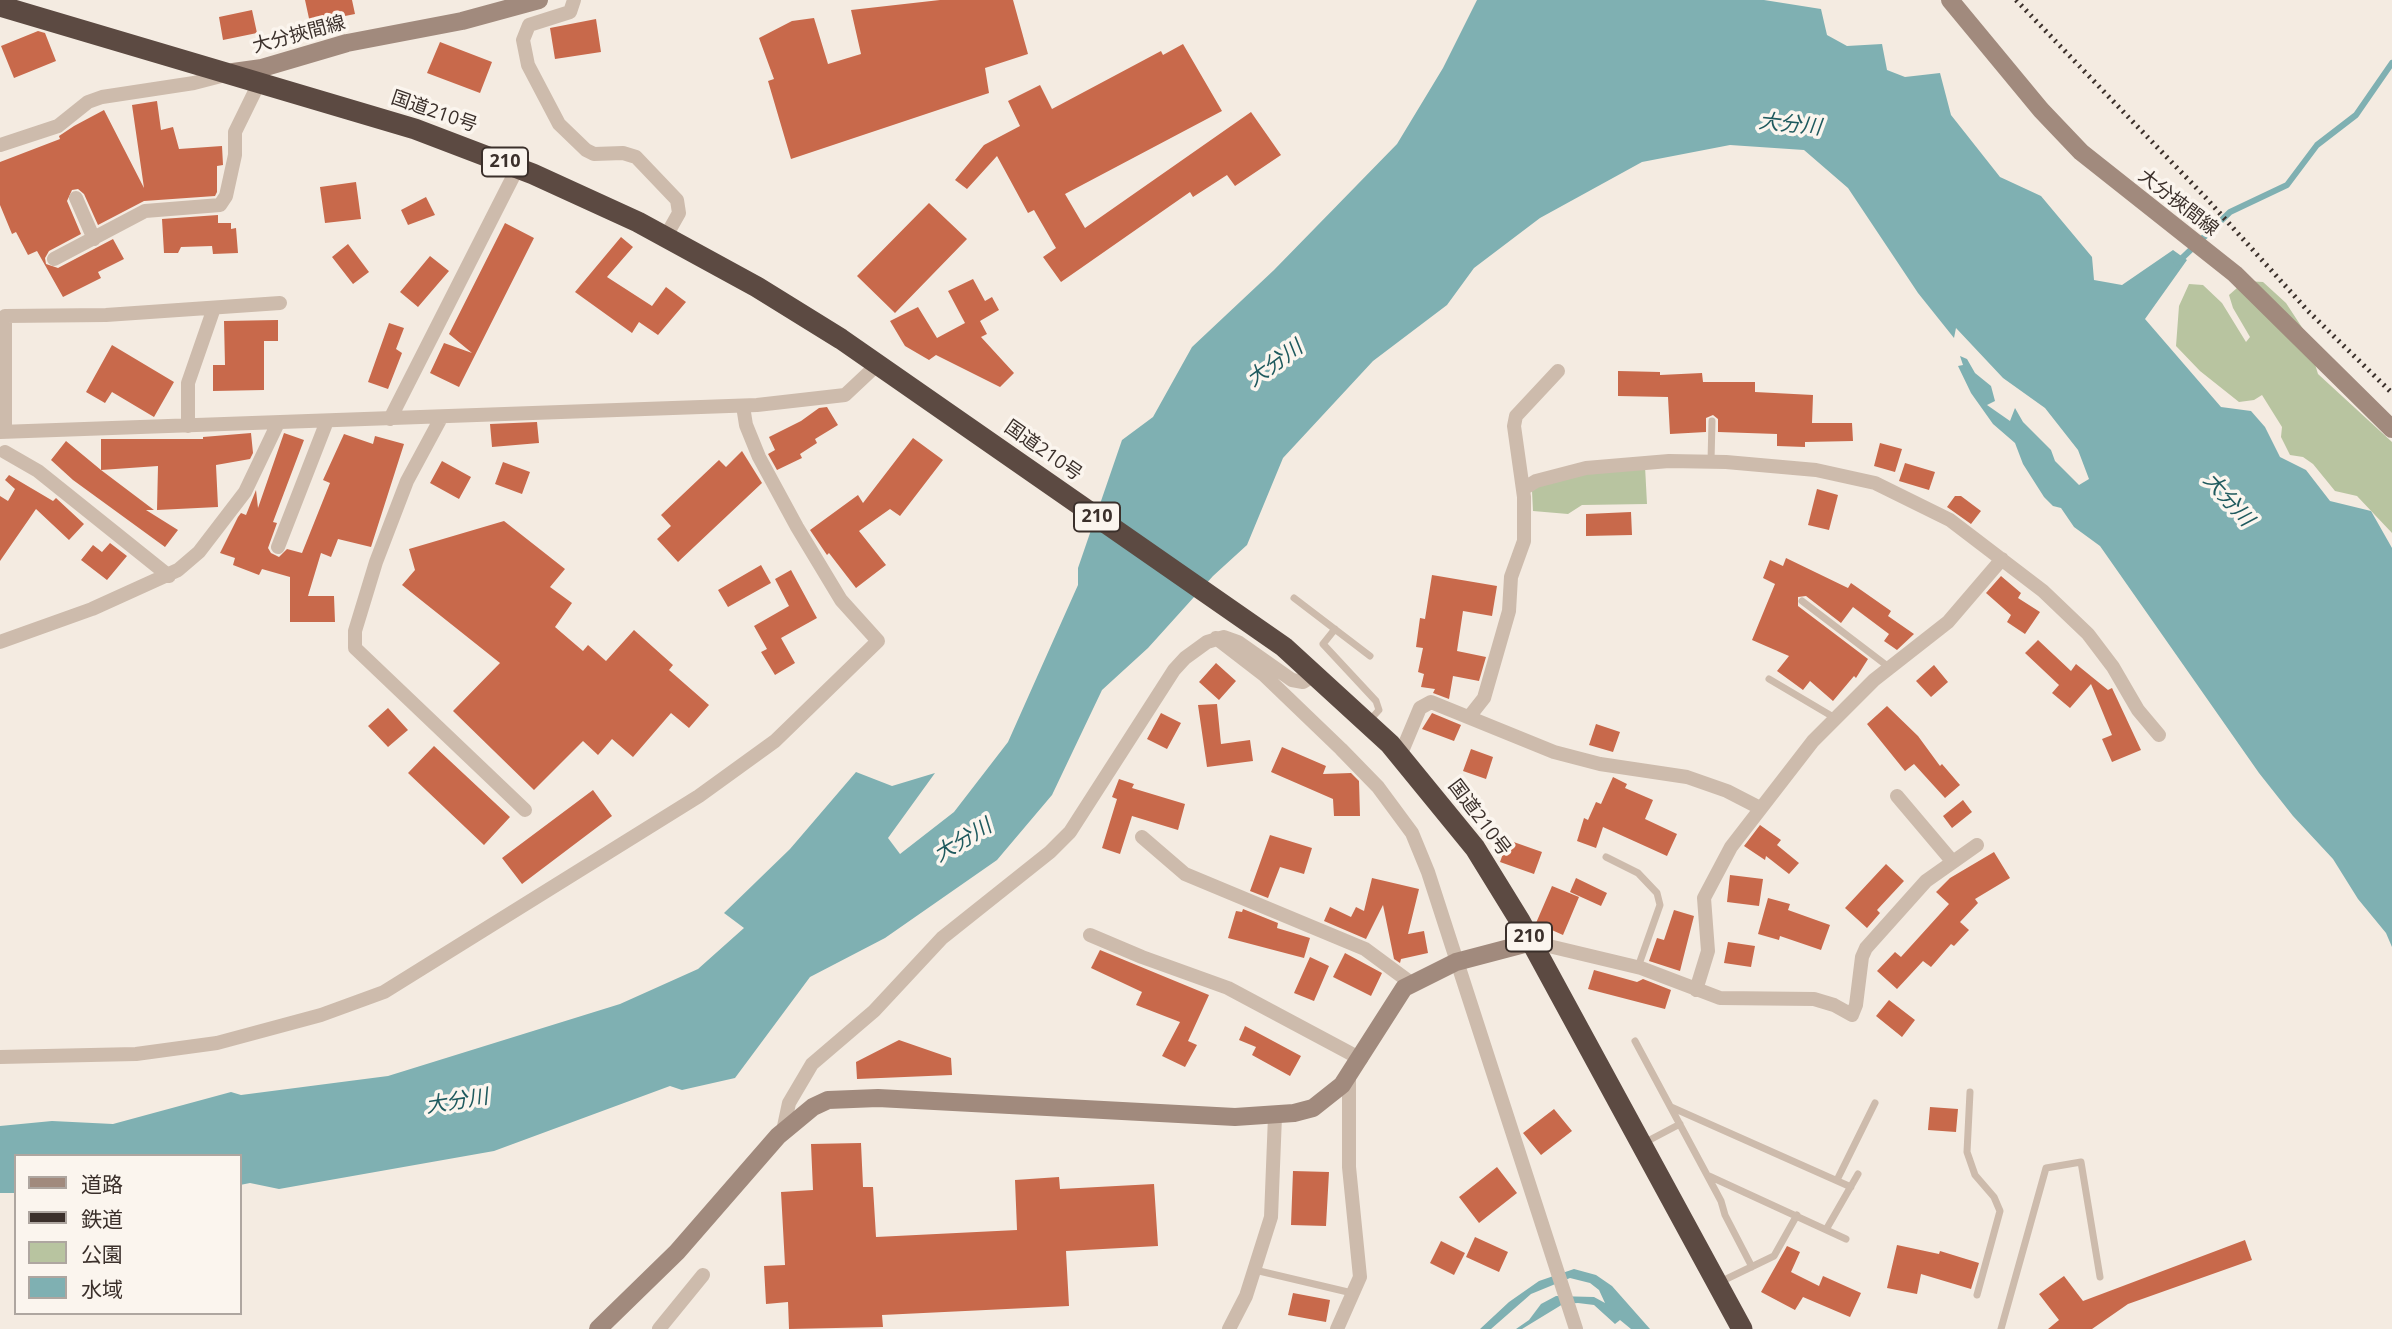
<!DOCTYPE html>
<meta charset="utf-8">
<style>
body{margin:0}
#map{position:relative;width:2392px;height:1329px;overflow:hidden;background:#f4ebe1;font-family:"Open Sans","Noto Sans JP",sans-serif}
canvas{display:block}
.legend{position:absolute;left:14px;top:1154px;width:228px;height:161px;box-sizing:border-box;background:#fbf5ee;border:2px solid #aea6a0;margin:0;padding:9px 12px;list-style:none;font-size:21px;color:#3b302b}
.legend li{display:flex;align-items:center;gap:14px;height:35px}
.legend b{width:35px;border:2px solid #aea6a0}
</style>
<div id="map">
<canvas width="2392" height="1329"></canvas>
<ul class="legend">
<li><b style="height:9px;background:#a18a7d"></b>道路</li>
<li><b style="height:9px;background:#3b302b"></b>鉄道</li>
<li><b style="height:19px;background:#b8c4a0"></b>公園</li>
<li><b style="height:19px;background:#7fb0b2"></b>水域</li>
</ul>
</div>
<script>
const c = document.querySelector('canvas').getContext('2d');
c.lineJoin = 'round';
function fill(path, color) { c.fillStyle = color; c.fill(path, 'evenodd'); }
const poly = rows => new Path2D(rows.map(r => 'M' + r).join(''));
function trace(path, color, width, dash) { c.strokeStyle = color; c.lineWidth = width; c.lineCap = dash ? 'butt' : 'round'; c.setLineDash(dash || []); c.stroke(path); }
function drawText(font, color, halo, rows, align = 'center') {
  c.font = font + ' "Open Sans","Noto Sans JP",sans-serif'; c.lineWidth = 7; c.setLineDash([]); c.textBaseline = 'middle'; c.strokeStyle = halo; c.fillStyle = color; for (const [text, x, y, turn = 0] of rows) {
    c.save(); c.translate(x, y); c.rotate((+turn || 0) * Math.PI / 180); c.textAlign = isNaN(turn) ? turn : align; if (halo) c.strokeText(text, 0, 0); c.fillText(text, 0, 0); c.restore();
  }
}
fill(poly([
 [2245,281,2263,282,2286,303,2305,332,2318,374,2392,442,2392,533,2357,496,2335,491,2313,464,2303,457,2290,455,2281,437,2282,427,2262,395,2254,400,2239,402,2200,371,2176,346,2179,306,2189,284,2203,285,2222,303,2246,342,2250,337,2233,308,2229,295],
 [1645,466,1647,504,1582,505,1568,514,1533,511,1532,491,1537,486,1577,474]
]), '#b8c4a0');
fill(poly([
 [1477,0,1764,0,1821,9,1827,35,1847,46,1882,44,1887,70,1905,77,1940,73,1951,115,2000,177,2041,196,2092,257,2094,280,2122,285,2173,250,2187,260,2145,319,2221,407,2251,411,2265,427,2280,457,2306,470,2330,501,2371,511,2392,548,2392,947,2386,933,2358,899,2333,859,2293,816,2259,773,2100,546,2074,527,2061,508,2053,506,2044,497,2023,464,2015,443,1993,424,1971,393,1958,366,1963,365,1960,356,1967,359,1975,373,1991,386,1995,401,1987,405,2010,421,2015,408,2023,422,2051,450,2055,461,2079,485,2089,479,2078,450,2045,408,2003,378,1956,328,1954,338,1918,293,1848,188,1804,150,1730,145,1642,162,1540,218,1474,268,1447,305,1373,361,1283,458,1247,545,1213,576,1148,648,1102,690,1052,795,997,860,885,938,810,977,735,1078,682,1090,670,1086,494,1151,279,1189,250,1183,240,1185,240,1156,16,1156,16,1193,0,1193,0,1126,52,1121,113,1124,231,1092,241,1095,388,1076,620,1004,698,969,744,928,724,913,790,849,856,772,892,786,935,773,888,838,900,854,954,812,1008,742,1078,585,1078,568,1122,440,1153,417,1192,347,1274,270,1397,144,1443,68],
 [1574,1269,1596,1275,1612,1286,1650,1329,1631,1329,1620,1320,1615,1324,1594,1305,1578,1303,1563,1304,1522,1329,1516,1329,1529,1320,1541,1304,1556,1296,1594,1297,1605,1303,1599,1290,1590,1283,1570,1278,1531,1294,1491,1329,1480,1329,1509,1302,1539,1281]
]), '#7fb0b2');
trace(poly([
 [2177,263,2230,212,2287,185,2317,145,2356,115,2392,63]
]), '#7fb0b2', 6);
fill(poly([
 [305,0,352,0,355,14,310,23],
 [940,0,1013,0,1028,54,985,68,989,93,791,159,768,81,774,79,759,38,792,21,814,18,828,64,861,54,851,10],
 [252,10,257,33,223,40,219,17],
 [596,19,601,52,555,59,550,28],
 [38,31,45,33,56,61,14,78,1,46],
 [440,42,492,62,480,93,427,73],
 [1183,44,1222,111,1065,194,1085,228,1251,112,1281,155,1235,186,1227,175,1193,197,1190,192,1061,282,1043,257,1056,248,1034,210,1028,213,997,156,967,189,955,180,984,145,1020,126,1008,101,1040,85,1052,109,1161,51,1163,55],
 [157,101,161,130,173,127,179,149,222,146,223,165,217,166,217,192,215,196,144,201,98,225,84,194,78,189,72,190,67,201,81,234,49,251,45,258,46,264,58,268,113,239,124,259,98,272,101,278,63,297,37,251,28,255,16,232,12,234,0,205,0,162,60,139,59,136,74,126,104,110,144,188,132,105],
 [356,182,361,219,325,223,320,187],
 [426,197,435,215,408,225,401,210],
 [929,203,967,239,895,313,857,276],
 [218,215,218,223,231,223,231,229,236,228,238,253,213,254,212,246,181,247,178,253,164,253,162,219],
 [505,223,534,238,459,387,430,373,444,343,472,353,449,334],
 [621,237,633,247,607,277,652,306,666,287,686,302,658,335,639,322,632,333,575,292],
 [348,244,369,272,353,284,332,257],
 [430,256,449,271,418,307,400,292],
 [973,279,985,301,992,297,999,310,980,321,987,334,981,337,1014,373,1000,387,936,355,929,360,905,346,890,321,918,307,937,338,965,323,948,291],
 [278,320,278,341,264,341,264,390,213,391,213,365,225,365,224,321],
 [389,323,404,328,396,349,402,353,388,389,368,382],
 [112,345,174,382,154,417,112,392,105,403,86,392],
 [1618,371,1660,372,1660,375,1702,373,1703,382,1755,382,1755,392,1813,395,1812,423,1852,423,1853,441,1805,442,1805,447,1777,446,1777,434,1718,432,1718,419,1713,415,1706,418,1706,432,1670,434,1668,397,1618,396],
 [827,407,838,425,815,439,817,443,800,454,802,458,777,470,768,454,775,450,769,437,801,421,819,408],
 [537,422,539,443,492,447,490,424],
 [251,433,253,453,250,459,216,465,218,507,157,510,158,466,101,470,154,510,146,510,178,530,165,547,73,480,51,460,66,441,101,470,101,439,203,439,203,437],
 [284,433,304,440,273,522,277,523,268,548,271,553,279,557,287,549,302,553,330,483,323,480,344,434,373,444,375,436,404,444,371,547,338,539,331,557,321,553,308,596,334,596,335,622,290,622,290,577,262,569,259,575,233,565,235,558,220,553,238,517,241,513,246,515,256,490,258,508],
 [913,438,943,460,900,516,890,509,859,531,886,565,856,588,829,553,827,555,810,530,858,495,863,503],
 [1880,443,1902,449,1895,472,1874,466],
 [742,451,762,483,678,562,657,539,671,526,661,515,719,460,726,467],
 [442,461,471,477,459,499,430,483],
 [503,462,530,472,522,494,495,484],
 [1905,463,1935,472,1929,490,1899,481],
 [9,475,53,501,56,498,84,524,69,540,36,509,0,561,0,496,8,501,15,489,5,480],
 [1817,489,1838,495,1829,530,1808,525],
 [1955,496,1961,496,1981,511,1971,524,1947,507],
 [1631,512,1632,535,1586,536,1586,514],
 [504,521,565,569,550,587,572,603,555,627,583,651,588,645,606,661,634,630,673,665,669,670,709,705,689,728,671,713,633,757,612,739,598,755,583,741,534,790,453,711,500,663,402,585,415,570,409,549],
 [110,543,127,556,107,580,81,560,93,545,102,552],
 [1786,558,1848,588,1851,583,1891,611,1888,616,1914,634,1897,650,1884,641,1889,634,1853,607,1841,623,1806,596,1798,597,1798,606,1868,659,1856,678,1854,676,1833,701,1810,681,1803,690,1777,671,1789,656,1752,640,1775,584,1763,578,1770,560,1783,566],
 [761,565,771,583,728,607,718,590],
 [791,570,817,618,781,638,795,663,775,675,761,652,767,649,754,626,789,606,775,579],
 [1432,575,1497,586,1492,616,1463,611,1457,651,1486,657,1479,681,1453,676,1449,699,1433,693,1435,689,1421,687,1424,674,1418,672,1423,648,1416,647,1420,618,1425,619],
 [2001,576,2021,593,2018,598,2040,612,2025,634,2007,622,2011,615,1986,593],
 [2038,640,2071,671,2076,664,2108,690,2112,688,2141,750,2112,762,2102,739,2112,735,2091,684,2070,708,2052,693,2059,685,2025,653],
 [1216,663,1236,681,1219,700,1199,682],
 [1934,665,1948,682,1931,697,1916,681],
 [1217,704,1221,744,1250,740,1253,761,1207,767,1198,705],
 [1887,706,1918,736,1940,766,1942,764,1960,785,1945,798,1914,764,1905,771,1867,724],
 [388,708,408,730,388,747,368,726],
 [1161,713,1181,723,1167,749,1147,739],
 [1432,713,1461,725,1454,741,1422,729],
 [1596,724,1620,732,1613,752,1589,745],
 [434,746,510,817,484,845,408,773],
 [1282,747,1326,766,1323,774,1351,773,1359,781,1360,816,1334,816,1333,799,1271,772],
 [1471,749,1493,757,1486,779,1463,771],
 [1613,777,1627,784,1625,788,1653,800,1645,819,1677,834,1667,856,1603,827,1596,848,1577,841,1584,818,1588,820,1596,802,1601,804],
 [1119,779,1134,784,1132,788,1185,804,1178,830,1132,816,1120,854,1102,848,1117,799,1112,797],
 [593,790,612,816,522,884,502,858],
 [1963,800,1972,812,1952,828,1943,816],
 [1760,825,1781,840,1777,845,1799,863,1789,874,1766,856,1765,860,1744,846],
 [1270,835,1312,848,1304,874,1280,867,1268,898,1250,891],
 [1508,840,1542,852,1534,874,1500,862],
 [1994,852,2010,878,1975,899,1978,903,1960,922,1969,930,1954,946,1951,944,1931,967,1923,961,1897,989,1877,971,1895,952,1901,957,1949,904,1936,892,1950,878],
 [1886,864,1904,881,1877,910,1880,913,1867,928,1845,908],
 [1730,875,1763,879,1759,906,1727,902],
 [1372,878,1419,889,1408,934,1424,931,1428,953,1401,959,1400,963,1394,959,1383,905,1366,939,1324,921,1330,907,1351,917,1356,907,1364,911],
 [1576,878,1607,893,1601,906,1570,892],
 [1552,886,1579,897,1563,935,1536,923],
 [1768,898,1790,904,1788,910,1830,925,1821,950,1780,936,1779,940,1758,934],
 [1243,909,1278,923,1277,928,1310,938,1304,958,1228,938,1236,911,1242,912],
 [1674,910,1694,916,1680,971,1649,961,1657,938,1664,940],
 [1728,942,1755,946,1751,967,1724,963],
 [1100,950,1209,995,1188,1041,1197,1045,1185,1067,1162,1056,1180,1022,1136,1005,1142,992,1091,968],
 [1345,953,1382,973,1371,996,1333,977],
 [1310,957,1329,966,1314,1001,1294,993],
 [1594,970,1637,982,1643,979,1671,990,1665,1009,1588,989],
 [1889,1000,1915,1020,1902,1037,1876,1016],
 [1245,1026,1301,1056,1290,1076,1252,1055,1256,1047,1239,1040],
 [899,1040,951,1058,952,1075,857,1079,856,1062],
 [1930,1107,1958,1109,1956,1132,1928,1130],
 [1554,1109,1572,1131,1541,1155,1523,1133],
 [861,1143,863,1187,873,1187,876,1237,1017,1230,1015,1180,1059,1177,1060,1189,1154,1184,1158,1246,1066,1251,1069,1306,882,1315,883,1327,789,1329,788,1302,766,1304,764,1266,785,1265,781,1192,813,1190,811,1144],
 [1497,1167,1517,1193,1479,1223,1459,1197],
 [1293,1171,1329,1172,1326,1226,1291,1225],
 [1475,1237,1508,1252,1499,1272,1466,1257],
 [2245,1240,2252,1260,2128,1304,2092,1329,2048,1329,2059,1320,2039,1294,2064,1276,2083,1301],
 [1441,1241,1465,1253,1454,1275,1430,1263],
 [1897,1245,1939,1254,1940,1251,1979,1263,1971,1289,1921,1274,1917,1294,1887,1288],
 [1787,1246,1800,1252,1791,1272,1819,1286,1823,1276,1861,1293,1850,1317,1803,1297,1795,1310,1761,1292],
 [1293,1293,1330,1300,1326,1322,1288,1315]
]), '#c8694b');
trace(poly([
 [1711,461,1712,421],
 [1294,598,1370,656],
 [1802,601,1890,668],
 [1335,629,1323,644,1376,701,1379,710,1369,721],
 [1769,679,1835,718],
 [1606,857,1638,873,1657,893,1660,905,1638,967],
 [1635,1041,1721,1201,1725,1215,1752,1267],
 [1970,1092,1967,1152,1975,1175,1994,1197,2000,1211,1977,1295],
 [1671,1107,1851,1187],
 [1642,1144,1680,1124],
 [1709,1176,1846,1239],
 [1837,1180,1875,1103],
 [1827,1228,1858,1174],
 [1255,1270,1352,1293],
 [1718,1283,1774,1256,1797,1215],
 [2001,1329,2046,1168,2081,1162,2100,1277]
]), '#cdbbac', 7);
trace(poly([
 [574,0,570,12,529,25,523,40,528,65,559,124,586,150,594,154,623,153,636,157,677,200,679,213,666,236],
 [0,145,58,126,88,102,102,97,194,83,225,75],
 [76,198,94,239],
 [54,259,145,211,220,205,226,196,235,155,235,132,260,81],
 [441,418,407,481,376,562,355,631,355,648,525,810],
 [390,419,518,167],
 [188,426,188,383,214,308],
 [0,432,757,405,845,395,878,364],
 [5,432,5,316,106,315,280,303],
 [5,452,38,471,169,576],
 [1523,489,1536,481,1586,468,1669,461,1726,462,1816,470,1875,483,1950,520,2043,591,2088,634,2113,667,2138,710,2159,735],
 [278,547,327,421],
 [1216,638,1264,675,1341,749,1378,787,1412,833,1428,872,1576,1329],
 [0,642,92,609,178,570,199,552,245,492,278,423],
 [1469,717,1484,698,1509,611,1511,577,1524,541,1524,497,1514,426,1516,416,1558,371],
 [1400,756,1420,708,1431,702,1554,752,1600,764,1687,777,1727,791,1760,808],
 [1897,796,1952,861],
 [1142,837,1185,874,1365,949,1411,983],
 [1090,935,1142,957,1228,988,1361,1059],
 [1532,942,1641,968,1720,998,1814,999,1834,1005,1852,1015,1856,1005,1862,957,1866,948,1926,881,1977,845],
 [1696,990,1708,951,1704,898,1731,847,1813,741,1874,680,1948,622,2002,559],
 [0,1057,136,1054,217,1043,321,1015,384,992,699,796,775,741,878,641,841,600,797,527,759,457,746,425,743,406],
 [783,1131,789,1103,812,1064,874,1011,942,938,1050,852,1070,832,1174,670,1185,658,1207,642,1224,637,1238,642,1292,680,1303,682,1316,674],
 [659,1329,703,1275],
 [1229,1329,1246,1296,1271,1217,1275,1116],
 [1337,1329,1360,1277,1349,1167,1349,1077]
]), '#cdbbac', 14);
trace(poly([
 [1950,0,2041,110,2081,152,2235,274,2392,429],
 [233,72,262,68,347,43,462,21,539,0],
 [598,1329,677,1252,778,1136,813,1107,828,1100,878,1098,1235,1117,1294,1113,1313,1108,1342,1085,1404,988,1456,962,1532,942]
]), '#a18a7d', 18);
trace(poly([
 [0,6,415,129,533,174,638,222,757,287,841,339,1284,647,1390,744,1475,848,1520,921,1742,1329]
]), '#5c4a42', 21);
trace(poly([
 [2016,0,2206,198,2308,311,2392,393]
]), '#3b302b', 5, [2, 5]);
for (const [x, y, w] of [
 [505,162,46],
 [1097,517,46],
 [1529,937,46]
]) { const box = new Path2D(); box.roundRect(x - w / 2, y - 14.5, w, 29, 5); c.fillStyle = '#fbf5ee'; c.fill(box); trace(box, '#3b302b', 2); }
drawText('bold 18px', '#3b302b', null, [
 ["210",505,162],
 ["210",1097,517],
 ["210",1529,937]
]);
drawText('19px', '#3b302b', '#fbf5ee', [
 ["大分挾間線",299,35,-15],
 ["国道210号",434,112,19],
 ["大分挾間線",2178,203,38],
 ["国道210号",1043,451,35],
 ["国道210号",1479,818,53]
]);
drawText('italic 21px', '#1f5a5e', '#fbf5ee', [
 ["大分川",1790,125,6],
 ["大分川",1275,364,-36],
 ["大分川",2228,500,48],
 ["大分川",963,841,-31],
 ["大分川",457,1102,-9]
]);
</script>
